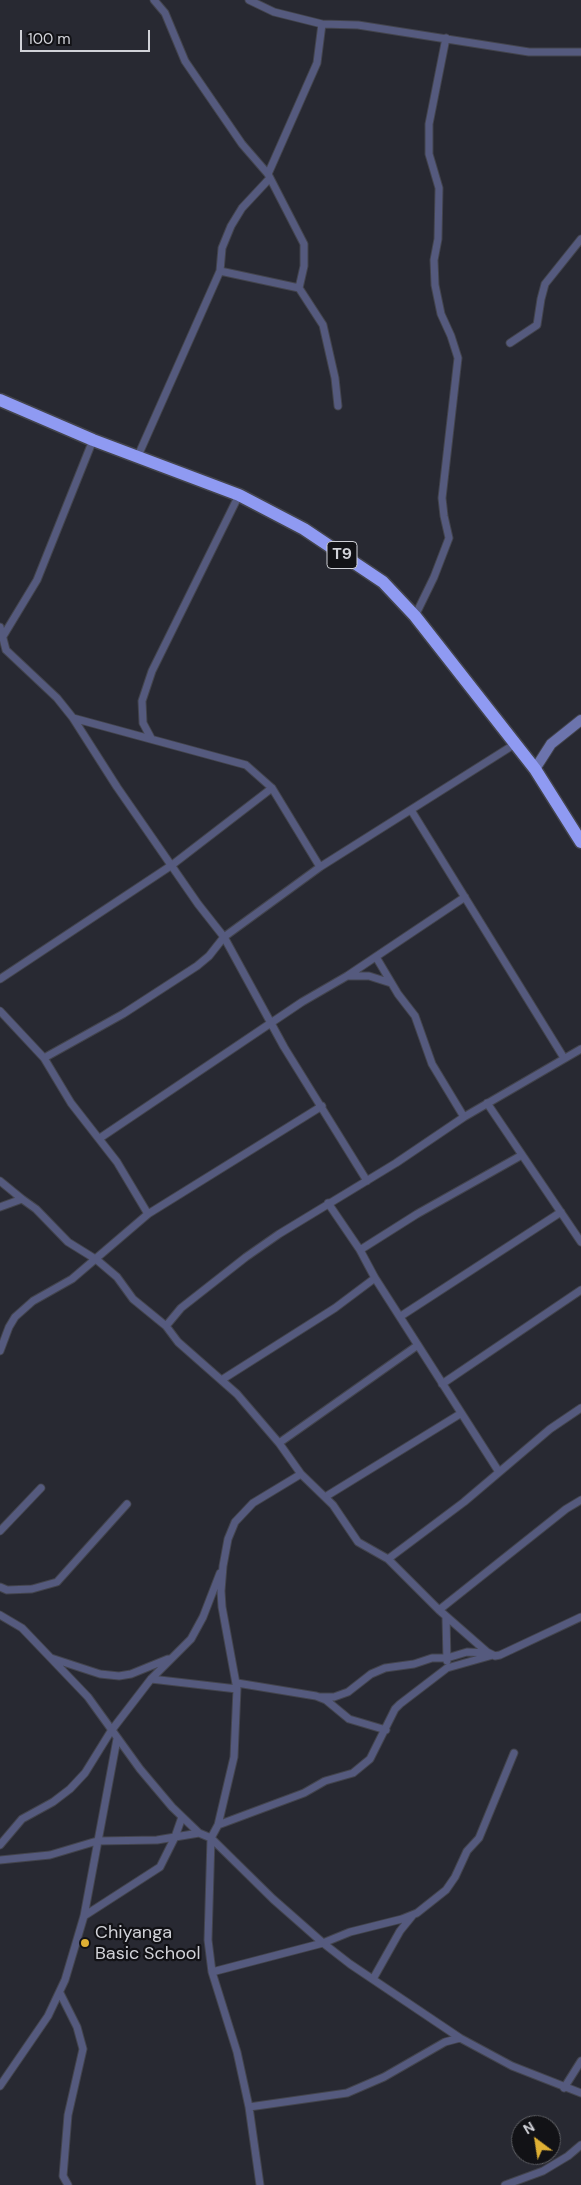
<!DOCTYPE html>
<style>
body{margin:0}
#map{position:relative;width:581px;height:2185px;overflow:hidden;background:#282932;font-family:"DM Sans",sans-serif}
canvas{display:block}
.north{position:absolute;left:511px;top:2115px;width:50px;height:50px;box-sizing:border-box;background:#121216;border:1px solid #5e5f64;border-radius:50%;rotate:329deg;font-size:14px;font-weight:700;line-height:20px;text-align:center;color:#d1d2d8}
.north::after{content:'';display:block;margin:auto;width:18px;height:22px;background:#dfb034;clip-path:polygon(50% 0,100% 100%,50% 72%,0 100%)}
.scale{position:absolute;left:20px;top:30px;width:130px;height:22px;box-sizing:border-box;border:2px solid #d1d2d8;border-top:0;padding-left:6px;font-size:15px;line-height:18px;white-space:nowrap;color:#d1d2d8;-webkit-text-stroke:4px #121216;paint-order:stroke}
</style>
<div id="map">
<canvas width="581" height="2185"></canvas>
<div class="north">N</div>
<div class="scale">100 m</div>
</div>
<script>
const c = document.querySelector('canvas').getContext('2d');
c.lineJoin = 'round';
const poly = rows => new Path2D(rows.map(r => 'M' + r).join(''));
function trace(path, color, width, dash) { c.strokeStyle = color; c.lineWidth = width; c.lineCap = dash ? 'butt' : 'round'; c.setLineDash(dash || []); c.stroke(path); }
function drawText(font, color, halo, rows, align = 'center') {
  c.font = font + ' "DM Sans",sans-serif'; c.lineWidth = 4.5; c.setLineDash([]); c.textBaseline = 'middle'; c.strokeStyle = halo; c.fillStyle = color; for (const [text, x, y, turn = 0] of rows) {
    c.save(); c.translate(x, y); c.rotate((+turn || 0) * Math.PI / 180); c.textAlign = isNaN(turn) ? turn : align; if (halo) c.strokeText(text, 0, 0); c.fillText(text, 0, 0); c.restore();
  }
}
const street = poly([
 [154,0,165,13,185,61,242,144,268,174,304,244,304,266,299,288,323,325,335,378,338,406],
 [249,0,274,12,322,24,358,25,529,52,581,52],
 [268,174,317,63,322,24],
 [220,271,299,288],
 [510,343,537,325,541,299,545,284,581,239],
 [137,458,220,271,222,248,231,226,242,208,270,178],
 [415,616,434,577,449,538,444,516,442,498,458,358,451,336,441,314,435,285,434,260,438,239,439,188,429,154,429,124,446,38],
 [0,627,6,650,57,698,73,718,117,787,198,904,224,937,284,1047,367,1181],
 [2,638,37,580,93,440],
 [73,718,246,765,272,788,320,867,515,744],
 [151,738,143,723,142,701,152,671,239,495],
 [411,810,564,1058],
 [376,957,398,994,415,1016,432,1064,464,1117],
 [348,976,369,976,391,983],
 [0,979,172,865,272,788],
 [0,1011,44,1058,71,1103,117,1162,148,1214],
 [44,1058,123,1014,197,966,209,956,224,937,320,867],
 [487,1103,581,1242],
 [100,1138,302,1002,347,976,465,897],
 [0,1181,22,1199],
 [328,1203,360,1250,375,1278,499,1472],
 [0,1207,22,1199,36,1209,68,1242,97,1260,117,1277,133,1299,166,1326,178,1342,237,1394,279,1443,301,1474,333,1505,358,1542,388,1559,439,1610,487,1652,495,1656,500,1655,581,1617],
 [360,1250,417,1214,522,1155],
 [401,1316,561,1212],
 [166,1326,181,1308,246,1257,279,1234,396,1163,464,1117,581,1049],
 [0,1351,9,1327,15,1317,33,1301,72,1279,148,1214,322,1106],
 [223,1379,335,1308,375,1278],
 [442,1384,581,1290],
 [279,1443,418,1345],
 [325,1497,460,1414],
 [0,1531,41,1488],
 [388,1559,464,1502,550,1429,581,1408],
 [0,1587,7,1590,32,1589,57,1582,127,1504],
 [439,1610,566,1509,581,1500],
 [0,1615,22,1628,88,1697,140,1769,172,1807,199,1833,211,1838,273,1899,323,1943,350,1964,460,2038,512,2066,581,2093],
 [446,1617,447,1661],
 [51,1658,100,1674,119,1676,131,1674,168,1659],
 [151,1679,237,1689],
 [237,1683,316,1696,326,1700,349,1719,386,1730],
 [320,1697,334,1697,348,1692,371,1674,385,1668,414,1664,432,1658,447,1658,467,1652,488,1653],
 [218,1825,304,1793,325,1781,353,1773,370,1759,395,1709,400,1704,447,1668,493,1655],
 [0,1845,22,1819,53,1802,70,1789,85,1773,111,1731,151,1679,191,1639,203,1617,220,1573],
 [0,1860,50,1855,97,1841,157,1840,199,1833],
 [84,1916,160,1867,175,1837,182,1817],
 [212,1972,323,1943,350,1932,402,1919,417,1913,446,1890,455,1877,467,1851,479,1838,514,1753],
 [373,1979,400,1931,413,1915],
 [60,1993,77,2027,83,2049,68,2115,63,2176,68,2185],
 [0,2086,48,2016,65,1980,84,1916,117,1739],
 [564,2088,581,2061],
 [249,2107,347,2093,384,2077,445,2042,460,2038],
 [260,2185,249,2107,237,2052,212,1972,208,1940,211,1838,218,1825,234,1757,237,1689,222,1607,221,1591,223,1566,228,1539,235,1522,253,1503,301,1474],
 [505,2185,543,2171,568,2156,581,2145]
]);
const secondary = poly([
 [535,769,551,744,581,720]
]);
const highway = poly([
 [0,400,93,440,239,495,304,529,383,582,415,616,535,769,581,842]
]);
trace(street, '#43444d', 9);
trace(secondary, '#43444d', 12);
trace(highway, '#43444d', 15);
trace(street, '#555a7e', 7);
trace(secondary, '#6c74ad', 10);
trace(highway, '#8f9af2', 12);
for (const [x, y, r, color] of [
 [85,1943,5,"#dfb034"]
]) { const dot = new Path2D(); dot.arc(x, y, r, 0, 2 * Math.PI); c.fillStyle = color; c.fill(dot); trace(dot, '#121216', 2); }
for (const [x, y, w] of [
 [342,555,30]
]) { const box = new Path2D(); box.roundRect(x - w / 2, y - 13.5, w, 27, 4); c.fillStyle = '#121216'; c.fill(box); trace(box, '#d1d2d8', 1); }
drawText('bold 16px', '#d1d2d8', null, [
 ["T9",342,555]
]);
drawText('18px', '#d1d2d8', '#121216', [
 ["Chiyanga",95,1933],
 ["Basic School",95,1954]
], 'left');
</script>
